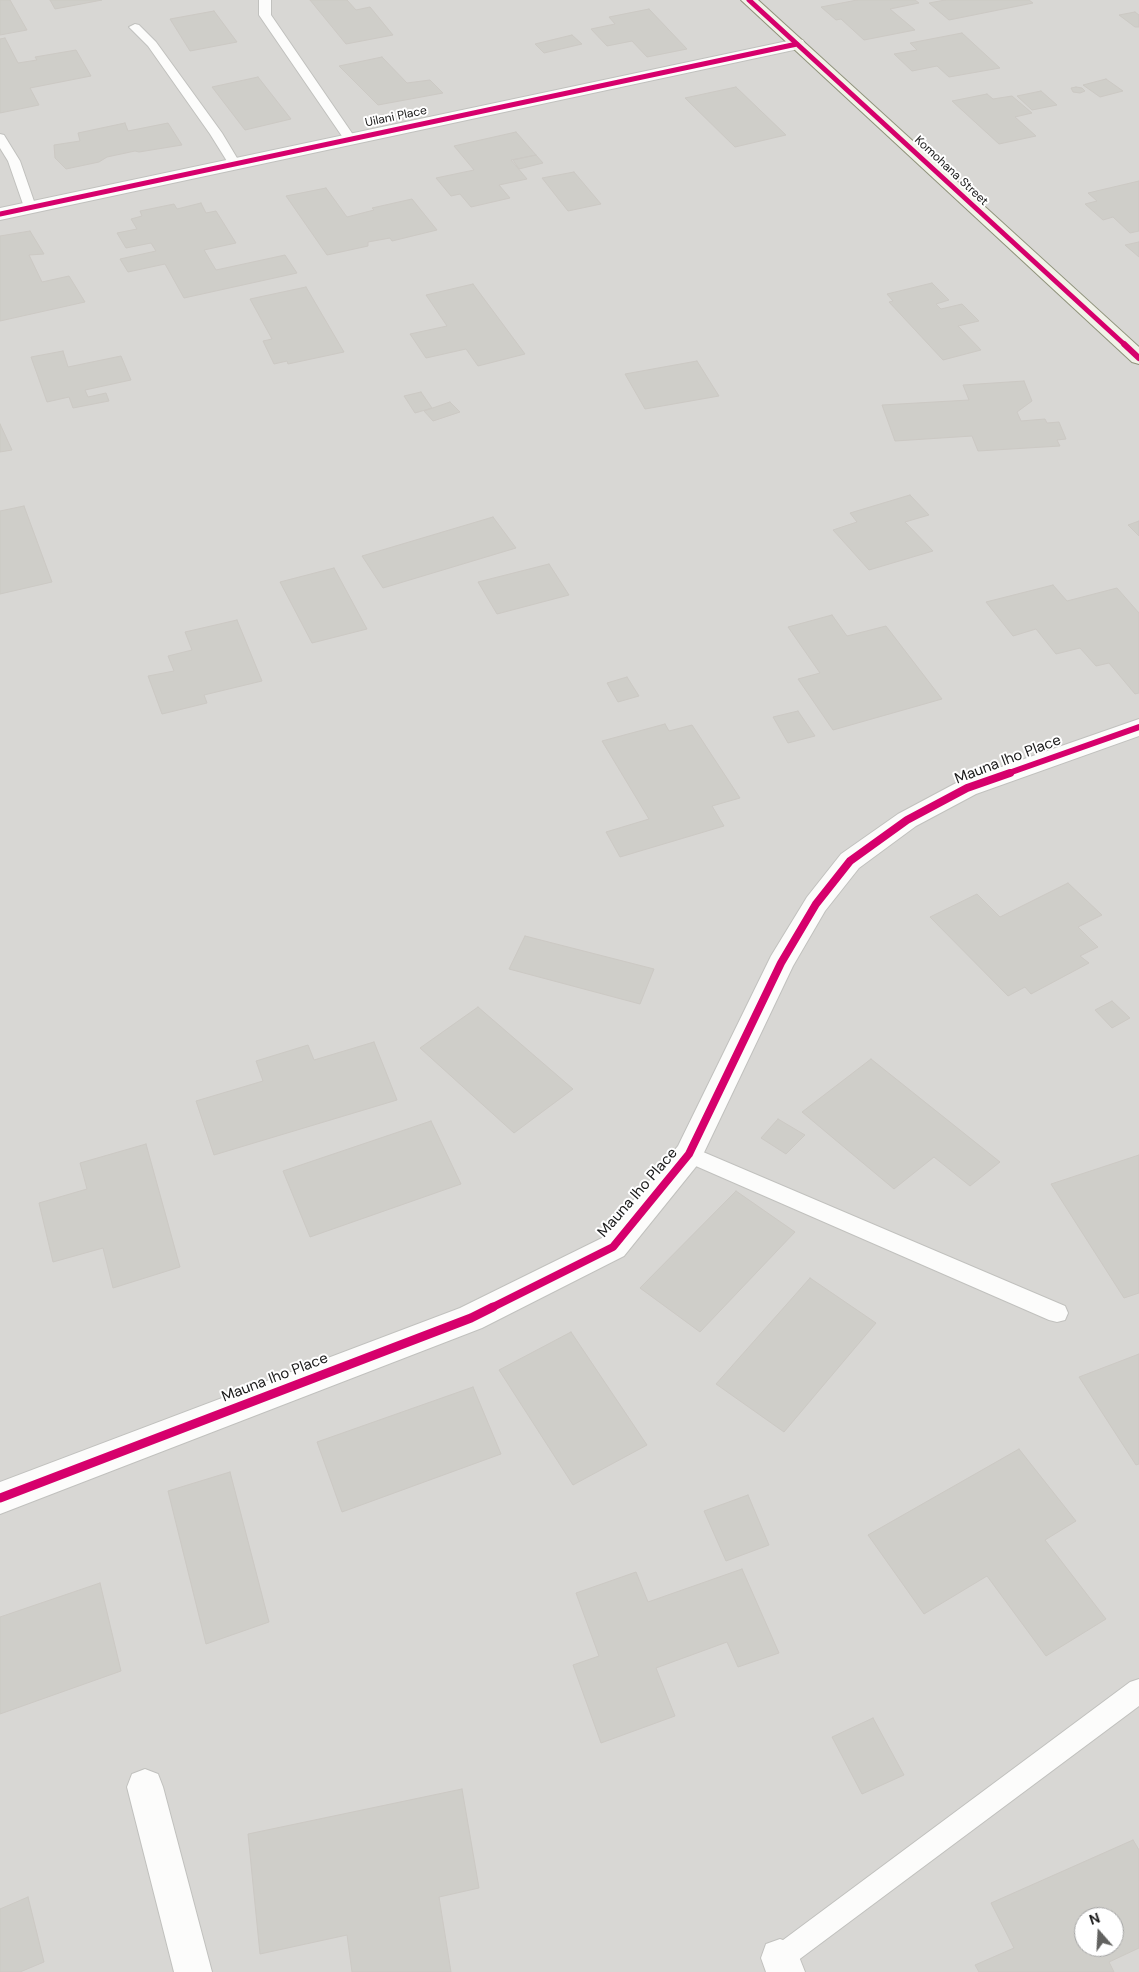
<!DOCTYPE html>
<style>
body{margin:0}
#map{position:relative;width:1139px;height:1972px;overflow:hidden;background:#e9e8e2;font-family:"DM Sans",sans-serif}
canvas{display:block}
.north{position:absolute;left:1074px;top:1907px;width:50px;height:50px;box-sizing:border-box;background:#fff;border:1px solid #a3a3a3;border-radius:50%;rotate:341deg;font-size:14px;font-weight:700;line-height:20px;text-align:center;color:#1a1a1a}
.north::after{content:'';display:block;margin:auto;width:18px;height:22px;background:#626260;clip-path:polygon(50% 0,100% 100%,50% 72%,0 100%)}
</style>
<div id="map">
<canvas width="1139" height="1972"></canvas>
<div class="north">N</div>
</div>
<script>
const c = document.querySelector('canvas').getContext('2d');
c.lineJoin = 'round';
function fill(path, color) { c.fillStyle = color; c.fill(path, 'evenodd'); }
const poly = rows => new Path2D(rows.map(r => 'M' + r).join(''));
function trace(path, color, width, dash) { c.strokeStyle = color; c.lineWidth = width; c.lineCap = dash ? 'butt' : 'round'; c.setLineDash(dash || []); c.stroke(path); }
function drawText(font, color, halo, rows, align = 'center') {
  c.font = font + ' "DM Sans",sans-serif'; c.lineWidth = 4; c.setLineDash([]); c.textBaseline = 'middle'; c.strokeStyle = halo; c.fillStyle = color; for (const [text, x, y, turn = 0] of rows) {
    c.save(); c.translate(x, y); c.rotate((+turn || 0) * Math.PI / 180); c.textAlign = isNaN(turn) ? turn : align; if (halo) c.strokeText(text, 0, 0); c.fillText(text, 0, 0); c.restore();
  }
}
fill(poly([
 [0,0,1139,0,1139,1972,0,1972],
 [1084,1917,1114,1917,1114,1947,1084,1947]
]), '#d8d7d4');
const building = poly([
 [0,0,10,0,27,30,0,35,0,0],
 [50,0,102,0,55,9,50,0],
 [310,0,347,0,356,10,370,7,393,35,346,44,310,0],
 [857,0,915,0,919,3,890,9,915,30,864,40,841,19,836,20,821,7,857,0],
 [945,0,1029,0,1033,3,949,20,929,3,945,0],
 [649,9,687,49,647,57,632,41,607,46,591,29,615,24,609,17,649,9],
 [214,11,237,42,190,51,170,19,214,11],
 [1135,12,1139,15,1139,27,1135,27,1119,15,1135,12],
 [962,33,1000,68,949,77,937,66,912,71,894,54,917,50,910,43,962,33],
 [572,35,582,44,544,53,535,44,572,35],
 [5,38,18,63,37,60,35,57,76,50,91,76,30,88,39,105,0,113,0,39,5,38],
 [382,57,407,83,430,80,443,93,378,105,339,66,382,57],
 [258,77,291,119,245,130,212,87,258,77],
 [1106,79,1123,91,1100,97,1083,85,1106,79],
 [736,87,786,135,735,147,685,98,736,87],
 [1076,87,1082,88,1085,91,1080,93,1073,92,1071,88,1076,87],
 [1041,91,1057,105,1032,110,1017,96,1041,91],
 [987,94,993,99,1012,96,1032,113,1015,117,1036,136,999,144,952,101,987,94],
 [125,123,128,131,168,123,182,145,139,152,135,151,107,157,99,162,66,169,55,158,54,145,80,141,78,133,125,123],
 [516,132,536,155,511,160,527,179,499,185,510,198,471,207,460,194,451,196,436,178,474,170,454,146,516,132],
 [536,155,543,163,519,169,513,160,536,155],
 [574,172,601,204,568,211,542,178,574,172],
 [1139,181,1139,231,1130,233,1113,217,1103,220,1085,204,1097,201,1088,193,1139,181],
 [326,188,347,217,374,210,372,208,412,199,437,230,392,241,390,238,368,242,368,246,327,255,286,196,326,188],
 [201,203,206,213,216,211,236,243,204,250,216,270,285,255,297,273,184,298,165,264,128,272,120,259,156,251,151,243,126,248,117,233,137,229,131,219,142,216,140,211,174,204,177,209,201,203],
 [30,231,44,254,29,255,42,282,69,276,85,302,0,321,0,236,30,231],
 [1139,242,1139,257,1125,245,1139,242],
 [932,283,949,300,936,304,941,309,962,304,979,321,958,326,981,350,943,360,889,302,893,301,887,294,932,283],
 [473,284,525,354,478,366,466,349,426,358,410,334,447,326,426,295,473,284],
 [306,287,344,352,288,364,287,361,274,364,263,341,272,339,250,299,306,287],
 [63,351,68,367,121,356,131,380,85,390,88,397,106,393,109,401,73,408,69,397,47,402,31,357,63,351],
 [697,361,719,396,645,409,625,374,697,361],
 [1024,381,1032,401,1017,412,1021,421,1045,419,1047,423,1059,422,1066,439,1057,440,1060,446,978,451,972,436,895,441,882,405,969,400,963,385,1024,381],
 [421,392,432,408,415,413,404,396,421,392],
 [450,402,460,412,433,421,424,411,450,402],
 [0,424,12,450,0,452,0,424],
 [910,495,929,515,905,522,933,551,869,570,833,530,857,522,850,513,910,495],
 [24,506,52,582,0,594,0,511,24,506],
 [493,517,516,548,383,588,362,556,493,517],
 [1139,521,1139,536,1128,525,1139,521],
 [549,564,569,595,497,614,478,582,549,564],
 [334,568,367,629,312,643,280,582,334,568],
 [1053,585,1067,601,1117,588,1139,613,1139,693,1135,694,1109,663,1096,666,1080,648,1056,654,1036,629,1013,636,986,602,1053,585],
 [832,615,847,636,886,626,942,699,833,730,798,679,820,673,788,627,832,615],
 [237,620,262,681,204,695,207,703,162,714,148,676,174,671,168,656,192,650,185,632,237,620],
 [627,677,639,696,618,702,607,683,627,677],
 [798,711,815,736,788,743,773,717,798,711],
 [665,724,669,731,692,725,740,798,712,806,724,826,620,857,606,832,649,819,602,741,665,724],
 [1068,883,1102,915,1078,927,1098,947,1080,956,1089,963,1031,994,1025,987,1008,996,930,917,977,894,1000,917,1068,883],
 [525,936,654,969,640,1004,509,969,525,936],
 [1112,1001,1130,1018,1112,1028,1095,1010,1112,1001],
 [478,1007,573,1089,514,1133,420,1048,478,1007],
 [374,1042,397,1100,214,1155,196,1101,263,1081,256,1061,308,1045,314,1060,374,1042],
 [871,1059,1000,1162,970,1186,934,1157,894,1189,802,1112,871,1059],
 [778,1119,805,1135,786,1154,761,1138,778,1119],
 [431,1121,461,1184,310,1237,283,1171,431,1121],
 [146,1144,180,1267,113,1288,103,1248,53,1262,39,1203,87,1189,80,1163,146,1144],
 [1139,1155,1139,1293,1124,1298,1051,1184,1139,1155],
 [736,1191,795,1232,700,1332,640,1288,736,1191],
 [810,1278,876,1323,784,1432,716,1384,810,1278],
 [571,1332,647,1445,573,1485,499,1370,571,1332],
 [1139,1354,1139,1464,1136,1465,1079,1377,1139,1354],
 [473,1387,501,1454,342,1512,317,1442,473,1387],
 [1019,1449,1076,1521,1045,1540,1106,1619,1046,1656,987,1576,924,1614,868,1535,1019,1449],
 [230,1472,269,1622,206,1644,168,1491,230,1472],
 [748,1495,769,1545,726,1561,704,1511,748,1495],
 [742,1569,779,1653,738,1667,727,1642,656,1668,675,1716,601,1743,573,1665,599,1656,576,1593,636,1572,648,1602,742,1569],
 [100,1583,121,1671,0,1714,0,1617,100,1583],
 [873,1718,904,1775,862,1794,832,1737,873,1718],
 [462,1789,479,1888,439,1897,451,1972,352,1972,347,1935,260,1954,248,1834,462,1789],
 [1133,1840,1139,1850,1139,1948,1109,1962,1114,1972,979,1972,975,1965,1014,1948,991,1903,1133,1840],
 [1084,1917,1114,1917,1114,1947,1084,1947,1084,1917],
 [28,1897,44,1962,20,1972,0,1972,0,1909,28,1897]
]);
fill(building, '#cfcec9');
trace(building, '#ccc9c4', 1);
const lane = poly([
 [259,0,271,0,271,15,356,139,354,142,346,142,259,15,259,0],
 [135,24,139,25,156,42,222,133,240,163,238,166,230,166,210,134,148,46,129,27,135,24],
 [0,134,4,135,20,161,36,207,34,210,26,210,24,207,8,161,0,148,0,134],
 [689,1146,1065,1306,1068,1313,1065,1320,1057,1322,1049,1320,682,1160,679,1154,682,1148,689,1146],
 [1139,1679,1139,1706,789,1967,780,1971,771,1967,767,1958,771,1949,1130,1682,1139,1679]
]);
const street = poly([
 [797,39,803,40,805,44,803,48,0,220,0,208,797,39],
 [1139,719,1139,736,976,794,916,826,859,868,825,911,793,966,699,1163,624,1256,482,1328,0,1514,0,1482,460,1308,602,1238,678,1146,771,956,807,897,841,854,898,814,958,782,1139,719],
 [145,1769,158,1774,163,1787,212,1972,174,1972,127,1787,132,1774,145,1769],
 [780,1939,794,1944,805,1972,766,1972,761,1958,766,1944,780,1939]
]);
const secondary = poly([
 [741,0,758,0,1139,347,1139,364,1132,362,741,0]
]);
trace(lane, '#c1c1be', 2);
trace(street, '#c1c1be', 2);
trace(secondary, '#8f927b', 2);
fill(lane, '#fcfcfb');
fill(street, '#fcfcfb');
fill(secondary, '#f1f2e8');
trace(poly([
 [749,0,1125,345],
 [0,214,797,44]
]), '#d6006c', 5);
trace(poly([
 [1124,344,1139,358],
 [1006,774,1139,727]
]), '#d6006c', 6);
trace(poly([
 [491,1308,613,1247,689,1154,781,963,816,904,850,861,907,820,967,788,1010,773]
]), '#d6006c', 8);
trace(poly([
 [0,1498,471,1318,493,1307]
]), '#d6006c', 9);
drawText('12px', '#1a1a1a', '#fff', [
 ["Uilani Place",396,117,-12],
 ["Komohana Street",951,171,43]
]);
drawText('15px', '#1a1a1a', '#fff', [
 ["Mauna Iho Place",1008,760,-21],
 ["Mauna Iho Place",638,1193,-49],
 ["Mauna Iho Place",275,1378,-21]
]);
</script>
